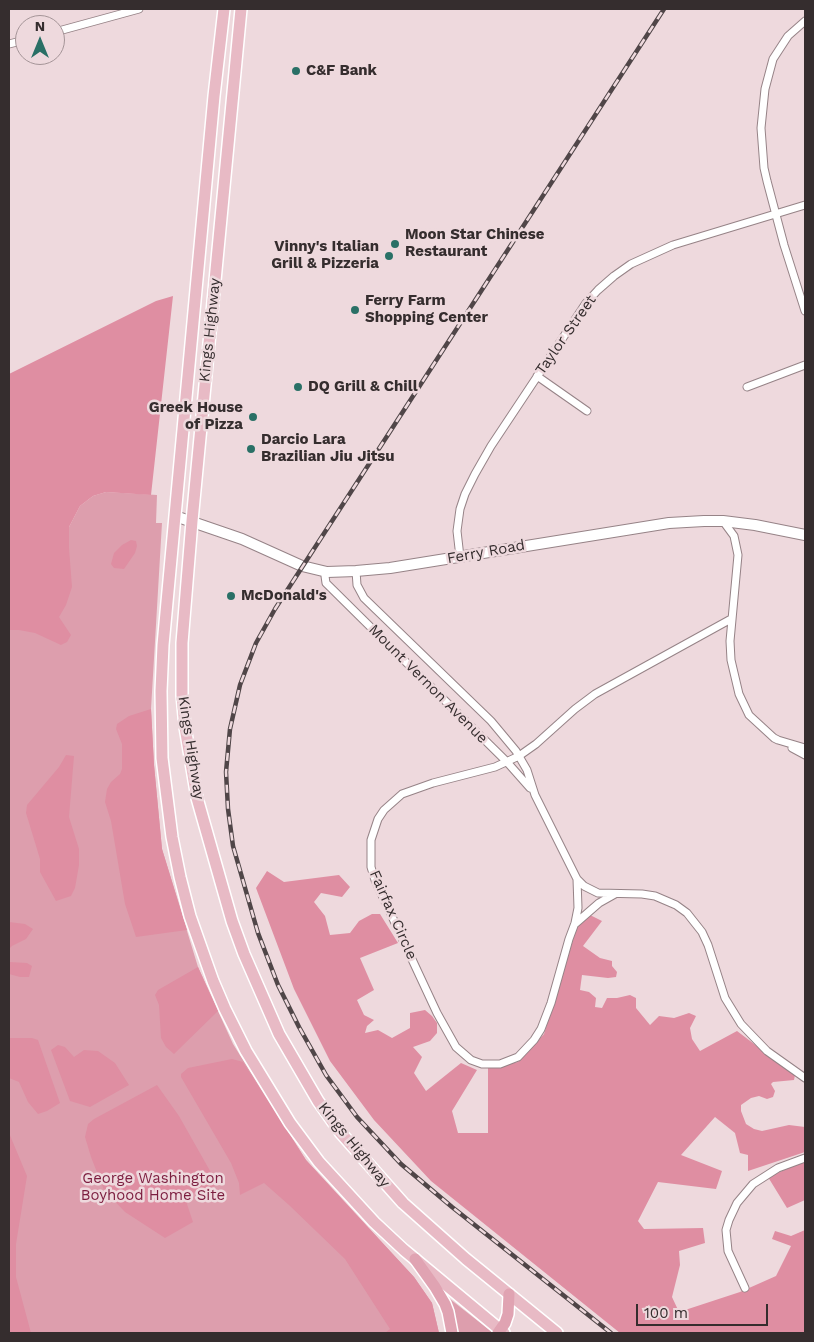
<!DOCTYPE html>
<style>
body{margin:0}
#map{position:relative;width:814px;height:1342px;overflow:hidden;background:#eed9dd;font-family:"Work Sans",sans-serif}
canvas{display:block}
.frame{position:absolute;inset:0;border:10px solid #352d2e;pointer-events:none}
.north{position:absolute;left:15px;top:15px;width:50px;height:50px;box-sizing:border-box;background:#eed9dd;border:1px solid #a49497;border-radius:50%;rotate:0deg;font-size:14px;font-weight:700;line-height:20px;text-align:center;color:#352d2e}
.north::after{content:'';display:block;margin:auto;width:18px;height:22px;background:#2a7066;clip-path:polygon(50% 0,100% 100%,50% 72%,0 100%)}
.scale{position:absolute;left:636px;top:1304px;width:132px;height:22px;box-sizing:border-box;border:2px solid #352d2e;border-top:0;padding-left:6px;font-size:15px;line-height:18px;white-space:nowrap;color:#352d2e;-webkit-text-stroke:4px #eed9dd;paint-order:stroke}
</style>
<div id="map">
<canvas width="814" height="1342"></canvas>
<div class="frame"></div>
<div class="north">N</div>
<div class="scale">100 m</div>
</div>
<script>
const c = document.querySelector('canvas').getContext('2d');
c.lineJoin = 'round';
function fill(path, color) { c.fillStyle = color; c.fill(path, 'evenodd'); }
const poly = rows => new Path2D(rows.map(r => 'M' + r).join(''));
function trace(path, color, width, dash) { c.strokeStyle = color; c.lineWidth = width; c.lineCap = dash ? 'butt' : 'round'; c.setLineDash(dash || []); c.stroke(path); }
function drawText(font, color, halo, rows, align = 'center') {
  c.font = font + ' "Work Sans",sans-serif'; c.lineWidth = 5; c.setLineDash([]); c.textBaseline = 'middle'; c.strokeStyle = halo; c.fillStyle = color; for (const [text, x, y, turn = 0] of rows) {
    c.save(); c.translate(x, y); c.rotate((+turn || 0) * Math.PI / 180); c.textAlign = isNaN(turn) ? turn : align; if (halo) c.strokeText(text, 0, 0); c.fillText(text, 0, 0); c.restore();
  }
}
fill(poly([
 [106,492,157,495,156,523,162,523,151,709,154,765,162,849,198,967,233,1044,306,1160,414,1277,432,1303,439,1333,9,1333,9,586,69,548,69,527,80,506,93,496],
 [450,1299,492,1332,458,1333]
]), '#dd9ead');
fill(poly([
 [173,296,151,495,106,492,93,496,80,506,69,527,69,548,72,587,66,605,59,617,71,635,67,642,61,645,35,633,19,630,9,630,9,374,156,301],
 [131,540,136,541,137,546,135,553,124,569,114,568,111,564,114,553,122,545],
 [151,709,154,765,162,849,187,930,136,937,125,904,111,821,105,802,107,789,111,782,120,774,122,769,122,744,116,729,117,724,129,716],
 [66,755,74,756,69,817,79,849,79,865,75,888,71,896,56,901,40,872,40,859,26,813,27,805,59,767],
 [267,871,284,882,339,875,350,887,342,897,321,893,314,902,325,916,330,935,350,933,359,921,372,914,380,914,398,943,360,958,374,990,357,1000,364,1015,374,1020,367,1026,365,1033,378,1030,392,1038,410,1028,410,1013,425,1010,432,1016,437,1023,437,1033,430,1041,413,1047,422,1057,414,1073,426,1091,461,1063,477,1070,452,1111,458,1133,488,1133,488,1068,518,1062,544,1034,577,927,588,914,602,921,583,946,600,958,612,961,612,966,617,972,616,977,608,978,582,975,580,990,589,992,596,998,595,1007,602,1008,607,998,617,998,630,995,636,998,636,1008,650,1025,659,1016,674,1018,689,1013,696,1016,690,1028,692,1039,700,1051,737,1031,795,1075,794,1080,773,1082,771,1084,775,1091,773,1097,767,1099,759,1096,751,1098,741,1105,741,1111,746,1124,754,1129,762,1131,789,1125,805,1127,805,1152,748,1171,748,1155,740,1153,735,1133,715,1117,681,1155,722,1171,716,1189,658,1182,638,1221,644,1229,703,1228,705,1243,679,1251,680,1265,672,1297,679,1312,740,1292,776,1276,791,1246,772,1239,775,1231,791,1236,805,1230,805,1333,620,1333,431,1181,374,1120,330,1061,294,989,256,888],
 [9,922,25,924,33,929,26,939,12,946,9,949],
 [9,962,27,963,32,966,29,977,20,977,9,974],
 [198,967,218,1011,174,1054,166,1047,161,1038,159,1005,155,995,158,990],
 [9,1038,32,1038,38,1040,60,1103,47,1111,38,1114,28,1102,19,1082,9,1078],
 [58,1045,65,1047,74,1057,84,1050,98,1051,115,1063,129,1085,90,1107,70,1101,51,1050],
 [232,1059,243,1062,306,1160,414,1277,432,1303,439,1333,385,1333,390,1329,345,1259,289,1205,264,1183,240,1195,239,1183,231,1163,181,1077,181,1074,188,1068],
 [157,1085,179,1116,218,1185,190,1194,187,1204,193,1222,165,1238,125,1212,104,1190,91,1157,85,1137,88,1124,94,1119],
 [9,1133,27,1176,16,1244,16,1277,31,1333,9,1333],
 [805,1161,805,1200,787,1208,768,1177]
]), '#df8ea2');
const minor = poly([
 [805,21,788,36,773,59,765,89,761,128,764,168,767,181,784,245,805,311],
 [55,32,139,9],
 [9,44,25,40],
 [537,376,587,411],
 [747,387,805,365],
 [723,521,734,536,738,555,730,641,731,660,739,694,749,715,774,738,778,740,805,748],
 [460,557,457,531,460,509,465,494,475,474,491,446,586,303,598,290,614,276,631,264,673,245,805,205],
 [356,571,357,585,364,598,491,721,516,751,527,770,535,795,577,879,584,886,598,893,642,894,655,896,676,905,687,913,702,932,708,945,725,998,741,1024,767,1051,805,1078],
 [327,572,325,576,326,583,507,762,530,788],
 [792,748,805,755],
 [577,879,578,908,575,923,569,939,551,1003,541,1029,534,1040,518,1057,500,1064,482,1064,471,1060,456,1047,437,1013,375,880,371,867,371,840,378,819,384,810,402,794,433,783,495,767,519,756,536,744,575,709,595,694,731,619],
 [576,923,599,903,615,894],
 [745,1288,728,1251,726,1230,729,1220,737,1203,753,1184,778,1168,805,1158]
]);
const secondary = poly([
 [175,516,242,539,302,566,327,572,356,571,390,568,669,523,704,521,723,521,755,525,805,535]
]);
const primary = poly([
 [224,9,214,96,163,645,161,691,162,758,172,837,180,877,190,916,213,981,225,1009,246,1051,290,1123,319,1162,374,1222,404,1250,504,1333],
 [241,9,192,521,182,643,182,695,185,727,197,798,232,921,244,954,279,1034,318,1101,340,1132,403,1203,466,1259,557,1333]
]);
const trunk = poly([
 [415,1259,435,1287,445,1304,448,1312,452,1333],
 [498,1333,505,1323,508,1314,509,1294]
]);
trace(minor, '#968387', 9);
trace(secondary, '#968387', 12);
trace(primary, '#fff', 14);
trace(trunk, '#fff', 14);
trace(minor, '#fff', 7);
trace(secondary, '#fff', 10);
trace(primary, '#e8bac5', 11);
trace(trunk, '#e0a3b2', 11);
const rail = poly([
 [611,1333,452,1207,401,1164,357,1117,326,1075,299,1027,278,985,258,933,233,846,228,809,226,772,230,729,240,685,256,643,275,609,664,9]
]);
trace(rail, '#504648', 4.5);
trace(rail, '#eed9dd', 2.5, [8]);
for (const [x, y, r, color] of [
 [296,71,5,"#2a7066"],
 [395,244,5,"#2a7066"],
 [389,256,5,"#2a7066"],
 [355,310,5,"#2a7066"],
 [298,387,5,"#2a7066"],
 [253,417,5,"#2a7066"],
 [251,449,5,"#2a7066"],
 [231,596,5,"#2a7066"]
]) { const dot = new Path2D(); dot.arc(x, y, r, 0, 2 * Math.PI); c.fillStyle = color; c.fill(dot); trace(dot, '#eed9dd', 2); }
drawText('bold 15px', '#352d2e', '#eed9dd', [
 ["C&F Bank",306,71],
 ["Moon Star Chinese",405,235],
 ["Restaurant",405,252],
 ["Vinny's Italian",379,247,"right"],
 ["Grill & Pizzeria",379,264,"right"],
 ["Ferry Farm",365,301],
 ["Shopping Center",365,318],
 ["DQ Grill & Chill",308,387],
 ["Greek House",243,408,"right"],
 ["of Pizza",243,425,"right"],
 ["Darcio Lara",261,440],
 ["Brazilian Jiu Jitsu",261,457],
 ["McDonald's",241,596]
], 'left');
drawText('15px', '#352d2e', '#eed9dd', [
 ["Kings Highway",210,330,-84],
 ["Taylor Street",566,335,-55],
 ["Ferry Road",486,552,-10],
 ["Mount Vernon Avenue",428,684,45],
 ["Kings Highway",191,748,81],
 ["Fairfax Circle",393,915,66],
 ["Kings Highway",354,1145,51]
]);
drawText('15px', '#7c1d3f', '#eed9dd', [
 ["George Washington",153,1179],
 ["Boyhood Home Site",153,1196]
]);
</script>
